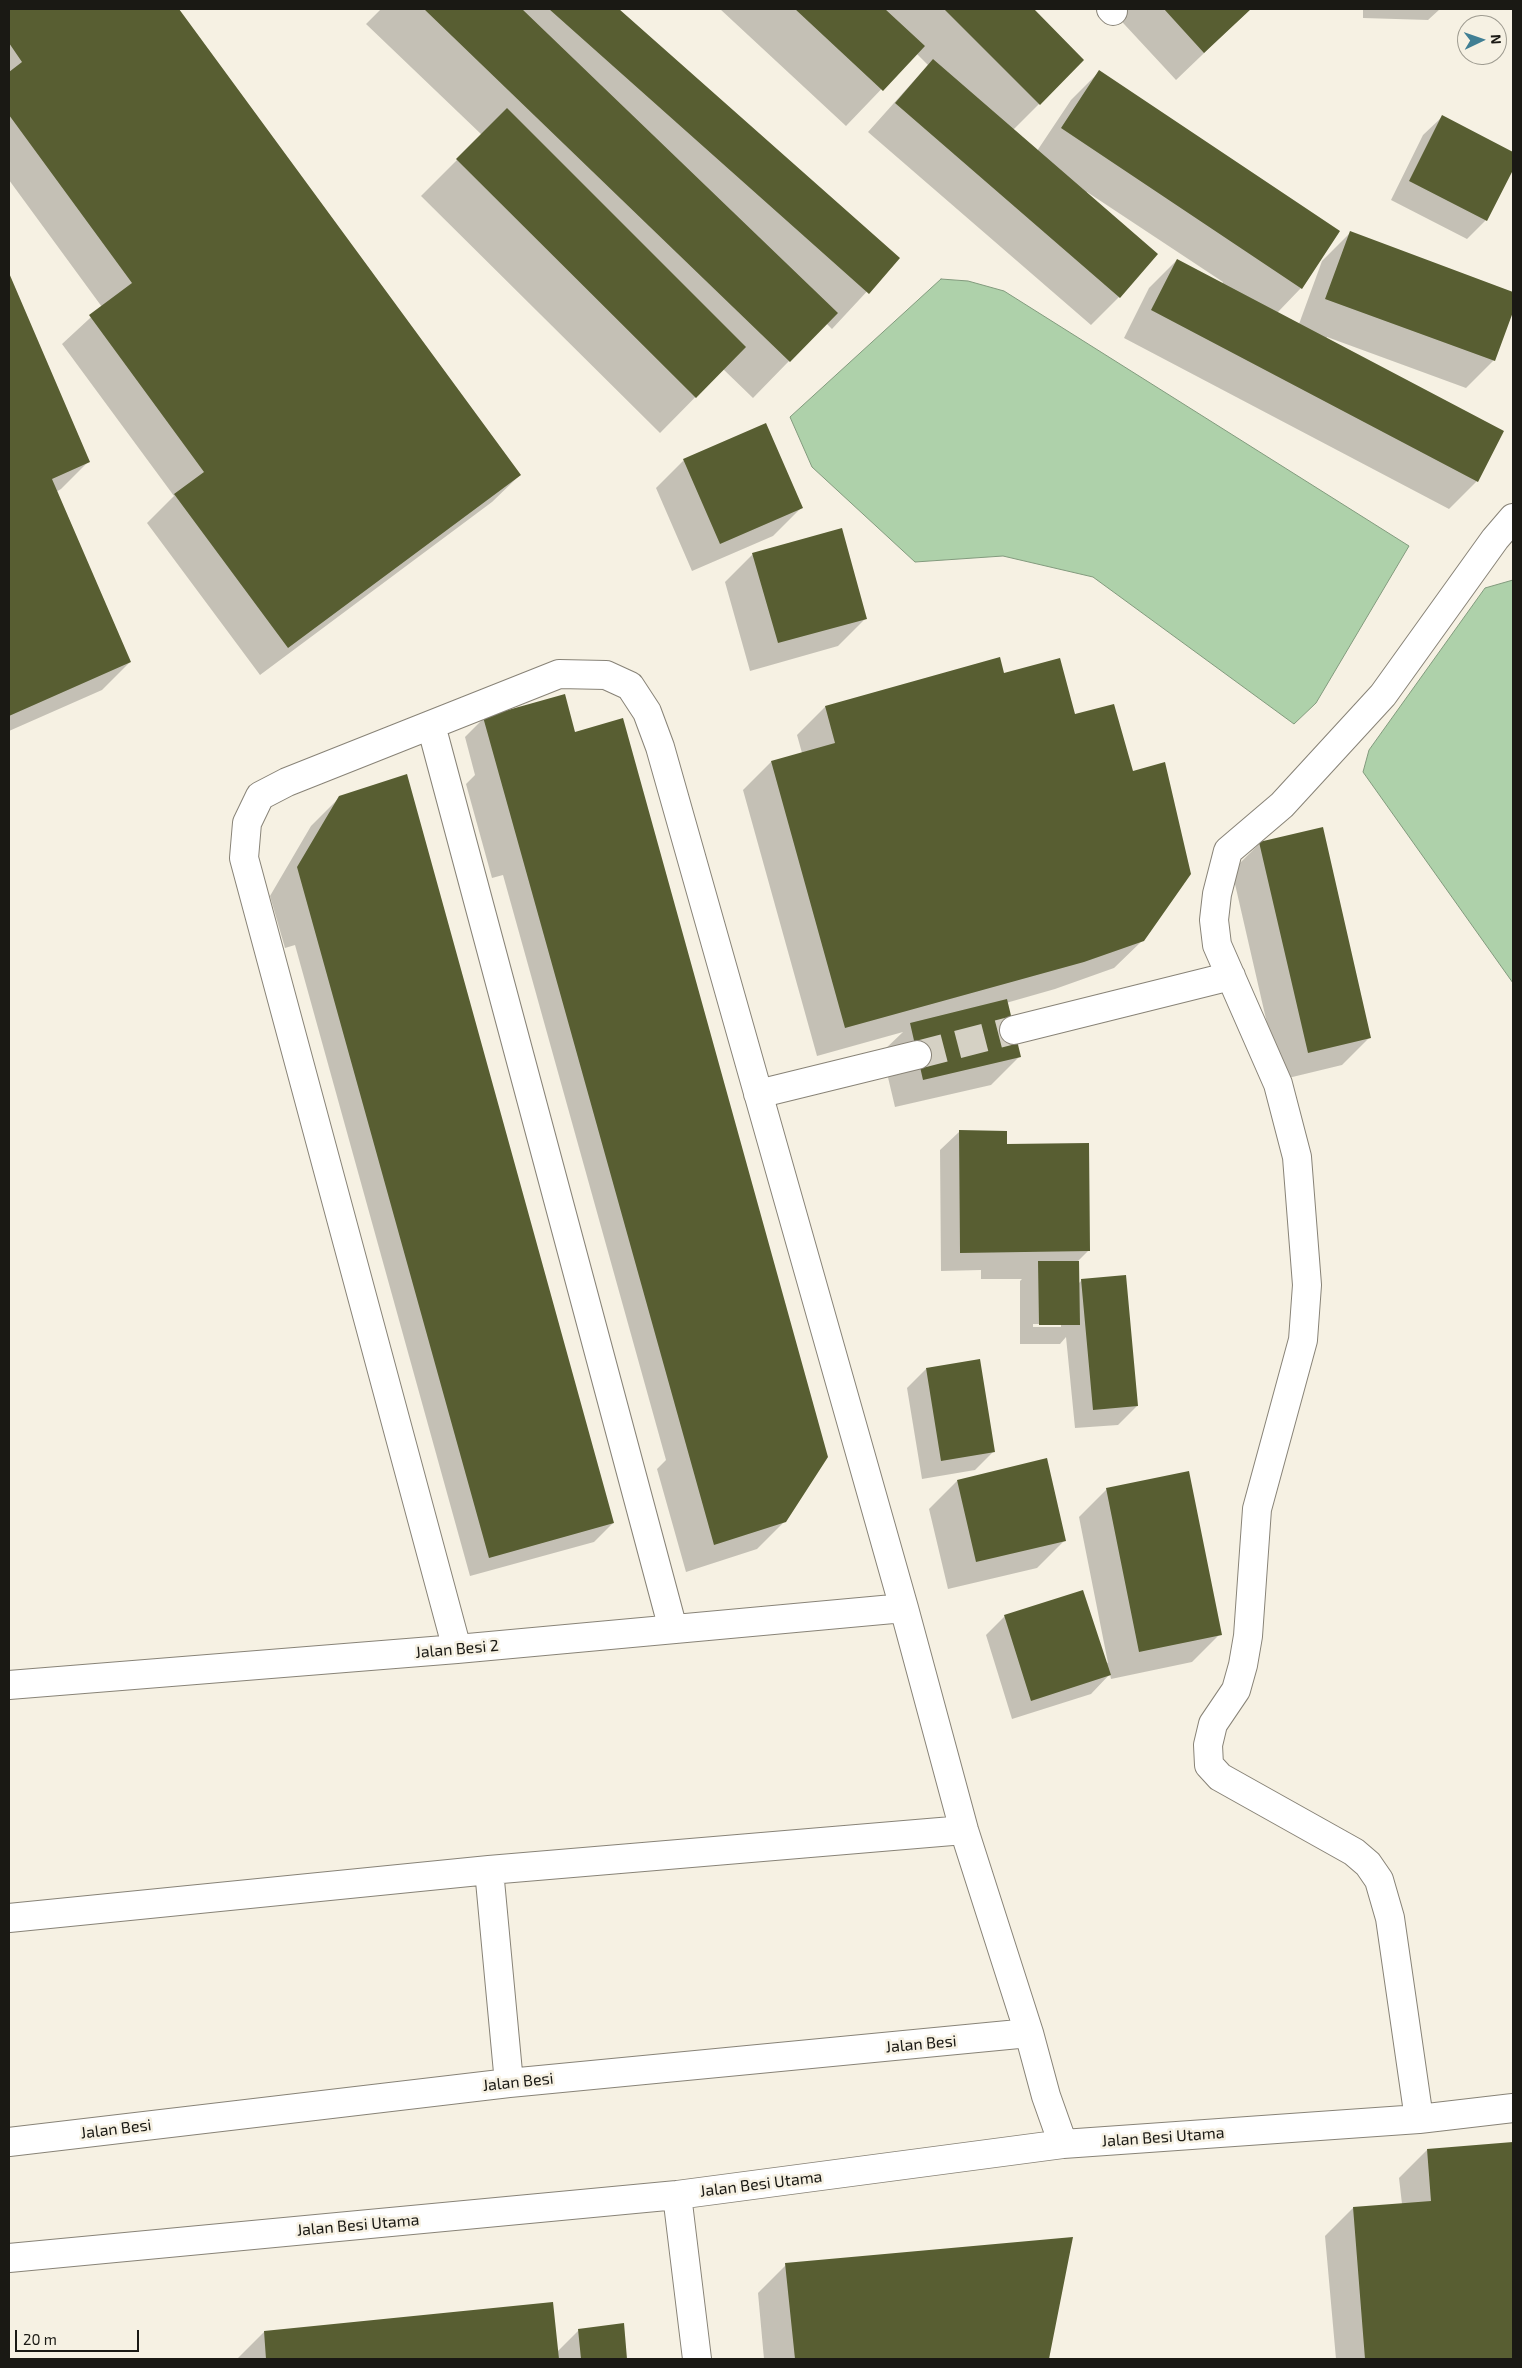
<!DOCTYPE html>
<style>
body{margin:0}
#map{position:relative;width:1522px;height:2368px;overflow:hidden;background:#f6f1e3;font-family:"Exo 2",sans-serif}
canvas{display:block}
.frame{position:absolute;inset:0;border:10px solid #1a1914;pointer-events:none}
.north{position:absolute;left:1457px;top:15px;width:50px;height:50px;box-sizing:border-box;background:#f6f1e3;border:1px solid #9e9b90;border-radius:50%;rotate:87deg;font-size:14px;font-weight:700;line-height:20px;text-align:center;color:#1a1914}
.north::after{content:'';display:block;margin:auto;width:18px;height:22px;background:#407f94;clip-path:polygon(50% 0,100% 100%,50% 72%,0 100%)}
.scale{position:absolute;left:15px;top:2330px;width:124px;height:22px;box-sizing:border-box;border:2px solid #1a1914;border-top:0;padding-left:6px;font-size:15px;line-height:18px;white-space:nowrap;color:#1a1914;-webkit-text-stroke:4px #f6f1e3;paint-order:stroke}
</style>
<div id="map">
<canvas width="1522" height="2368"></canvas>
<div class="frame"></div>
<div class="north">N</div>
<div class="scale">20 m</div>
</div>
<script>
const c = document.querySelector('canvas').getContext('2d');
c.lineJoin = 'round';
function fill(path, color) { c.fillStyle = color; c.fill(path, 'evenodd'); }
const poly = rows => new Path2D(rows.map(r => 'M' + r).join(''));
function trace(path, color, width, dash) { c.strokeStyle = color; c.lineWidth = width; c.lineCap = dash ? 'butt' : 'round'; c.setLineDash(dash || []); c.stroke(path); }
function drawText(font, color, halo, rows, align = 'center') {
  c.font = font + ' "Exo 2",sans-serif'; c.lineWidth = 5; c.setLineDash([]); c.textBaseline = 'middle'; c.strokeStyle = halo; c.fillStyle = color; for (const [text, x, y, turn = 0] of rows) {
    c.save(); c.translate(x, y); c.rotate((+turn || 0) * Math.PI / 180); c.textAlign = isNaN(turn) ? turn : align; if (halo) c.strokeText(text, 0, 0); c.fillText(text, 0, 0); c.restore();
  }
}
const water = poly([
 [941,279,968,281,1004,291,1409,546,1316,703,1294,724,1093,577,1003,556,915,562,812,467,790,417,941,279],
 [1513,580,1513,983,1363,772,1369,750,1485,588,1513,580]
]);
fill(water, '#aed1aa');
trace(water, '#829a7d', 1);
fill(poly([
 [9,9,178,9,520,475,492,502,260,675,147,523,174,496,62,344,102,307,9,180],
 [381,9,617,9,898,258,832,329,826,323,753,398,723,369,660,433,421,196,482,135,366,24],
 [720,9,1032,9,1083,60,1013,130,1037,151,1071,100,1099,72,1301,288,1277,313,1299,324,1322,261,1350,233,1513,293,1513,308,1494,360,1466,388,1327,337,1326,339,1477,481,1449,509,1124,338,1149,288,1177,260,1222,284,1223,282,1087,192,1086,194,1156,254,1119,297,1091,325,868,132,928,65,916,53,846,126],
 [1113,9,1250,9,1176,80,1112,11],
 [1363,9,1440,9,1428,20,1363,18],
 [1442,117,1513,153,1513,167,1486,220,1467,239,1391,200,1423,135],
 [9,276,89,461,61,489,56,492,130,662,102,690,9,731],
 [684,460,801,508,773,536,692,571,656,488],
 [753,554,866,618,838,646,750,671,725,582],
 [1003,674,1074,716,1143,940,1114,968,1055,989,1006,1003,1019,1057,991,1085,895,1107,882,1052,903,1032,817,1056,743,790,771,762,802,753,797,735,825,707],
 [484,718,574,733,785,1521,757,1549,686,1572,657,1469,666,1460,503,875,492,878,466,784,475,775,465,737],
 [340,797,613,1523,594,1542,470,1576,295,945,285,948,270,896,311,826],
 [1260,843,1370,1037,1342,1065,1280,1080,1232,871],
 [959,1132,1006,1146,1088,1251,1078,1261,1078,1284,1082,1280,1137,1406,1118,1425,1075,1428,1066,1337,1060,1344,1020,1344,1020,1281,1022,1279,981,1279,981,1270,941,1271,940,1150],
 [1033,1324,1061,1324,1061,1327,1033,1327],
 [926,1369,994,1451,975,1470,922,1479,907,1388],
 [957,1481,1065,1540,1037,1568,948,1589,929,1509],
 [1107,1489,1220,1634,1192,1662,1111,1679,1110,1674,1091,1694,1012,1719,986,1635,1005,1616,1108,1663,1079,1517],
 [1513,2143,1513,2359,1336,2359,1325,2236,1353,2208,1402,2204,1399,2178,1427,2150],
 [1071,2239,1048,2359,764,2359,758,2293,786,2265],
 [623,2325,626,2359,237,2359,264,2332,557,2352,579,2330]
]), '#0003');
fill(poly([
 [9,9,179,9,521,475,288,648,174,494,204,472,89,315,132,283,9,115,9,72,22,62,9,43],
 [424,9,522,9,838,313,790,362],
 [549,9,619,9,900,258,869,294],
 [795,9,885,9,925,46,883,91],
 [944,9,1034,9,1084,60,1040,105],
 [1164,9,1251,9,1204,53],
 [933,59,1158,254,1120,298,895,103],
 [1099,70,1340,231,1302,289,1061,128],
 [507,108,746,347,696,398,456,159],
 [1442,115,1513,152,1513,170,1487,221,1409,181],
 [1350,231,1513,292,1513,312,1495,361,1325,299],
 [1177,259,1504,431,1478,482,1151,310],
 [9,273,90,462,52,479,131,662,9,716],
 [766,423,803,508,720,544,683,459],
 [842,528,867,619,778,643,752,553],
 [1000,657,1004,673,1060,658,1075,714,1114,704,1133,771,1165,762,1191,874,1144,941,1084,962,845,1028,771,761,835,743,825,706],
 [565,694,575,732,623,718,828,1457,786,1522,714,1545,483,717],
 [407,774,614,1523,489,1558,297,867,339,796],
 [1323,827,1371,1038,1308,1053,1259,842],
 [1007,999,1021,1057,923,1080,910,1023],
 [959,1130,1007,1131,1007,1144,1089,1143,1090,1251,960,1253],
 [1038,1261,1079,1261,1080,1325,1039,1325],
 [1126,1275,1138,1406,1093,1410,1081,1279],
 [980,1359,995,1452,941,1461,926,1368],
 [1047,1458,1066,1541,976,1562,957,1480],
 [1189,1471,1222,1635,1139,1652,1106,1488],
 [1083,1590,1111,1675,1031,1701,1004,1615],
 [1513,2142,1513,2359,1365,2359,1353,2207,1431,2201,1427,2149],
 [1073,2237,1049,2359,795,2359,785,2263],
 [553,2302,559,2359,266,2359,264,2331],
 [624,2323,627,2359,581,2359,578,2329]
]), '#585e32');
trace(poly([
 [917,1055,1014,1030]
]), '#d5d1c4', 28, [28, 14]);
const minor = poly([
 [1111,9,1113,11],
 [431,725,673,1629],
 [1014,1030,1231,976],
 [758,1094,917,1055],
 [457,1649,244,858,247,823,260,796,287,782,559,674,606,675,630,686,647,712,660,747,904,1608,964,1830,1029,2033,1046,2096,1063,2144],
 [9,1685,457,1649,904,1608],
 [489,1870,509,2083],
 [9,1918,489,1870,964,1830],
 [1419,2119,1390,1918,1379,1880,1368,1864,1354,1852,1220,1777,1209,1765,1208,1745,1213,1724,1236,1690,1243,1665,1248,1636,1257,1509,1303,1340,1307,1285,1297,1157,1278,1084,1217,945,1214,920,1217,894,1228,851,1282,805,1383,695,1495,539,1513,518],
 [9,2142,509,2083,1029,2033],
 [677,2195,697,2359],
 [9,2258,677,2195,1063,2144,1419,2119,1513,2108]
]);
trace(minor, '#888377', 30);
trace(minor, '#fff', 28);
drawText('16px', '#1a1914', '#f6f1e3', [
 ["Jalan Besi 2",457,1649,-5],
 ["Jalan Besi",921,2044,-5],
 ["Jalan Besi",518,2082,-6],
 ["Jalan Besi",116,2129,-7],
 ["Jalan Besi Utama",1163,2137,-4],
 ["Jalan Besi Utama",761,2184,-7],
 ["Jalan Besi Utama",358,2225,-5]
]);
</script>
